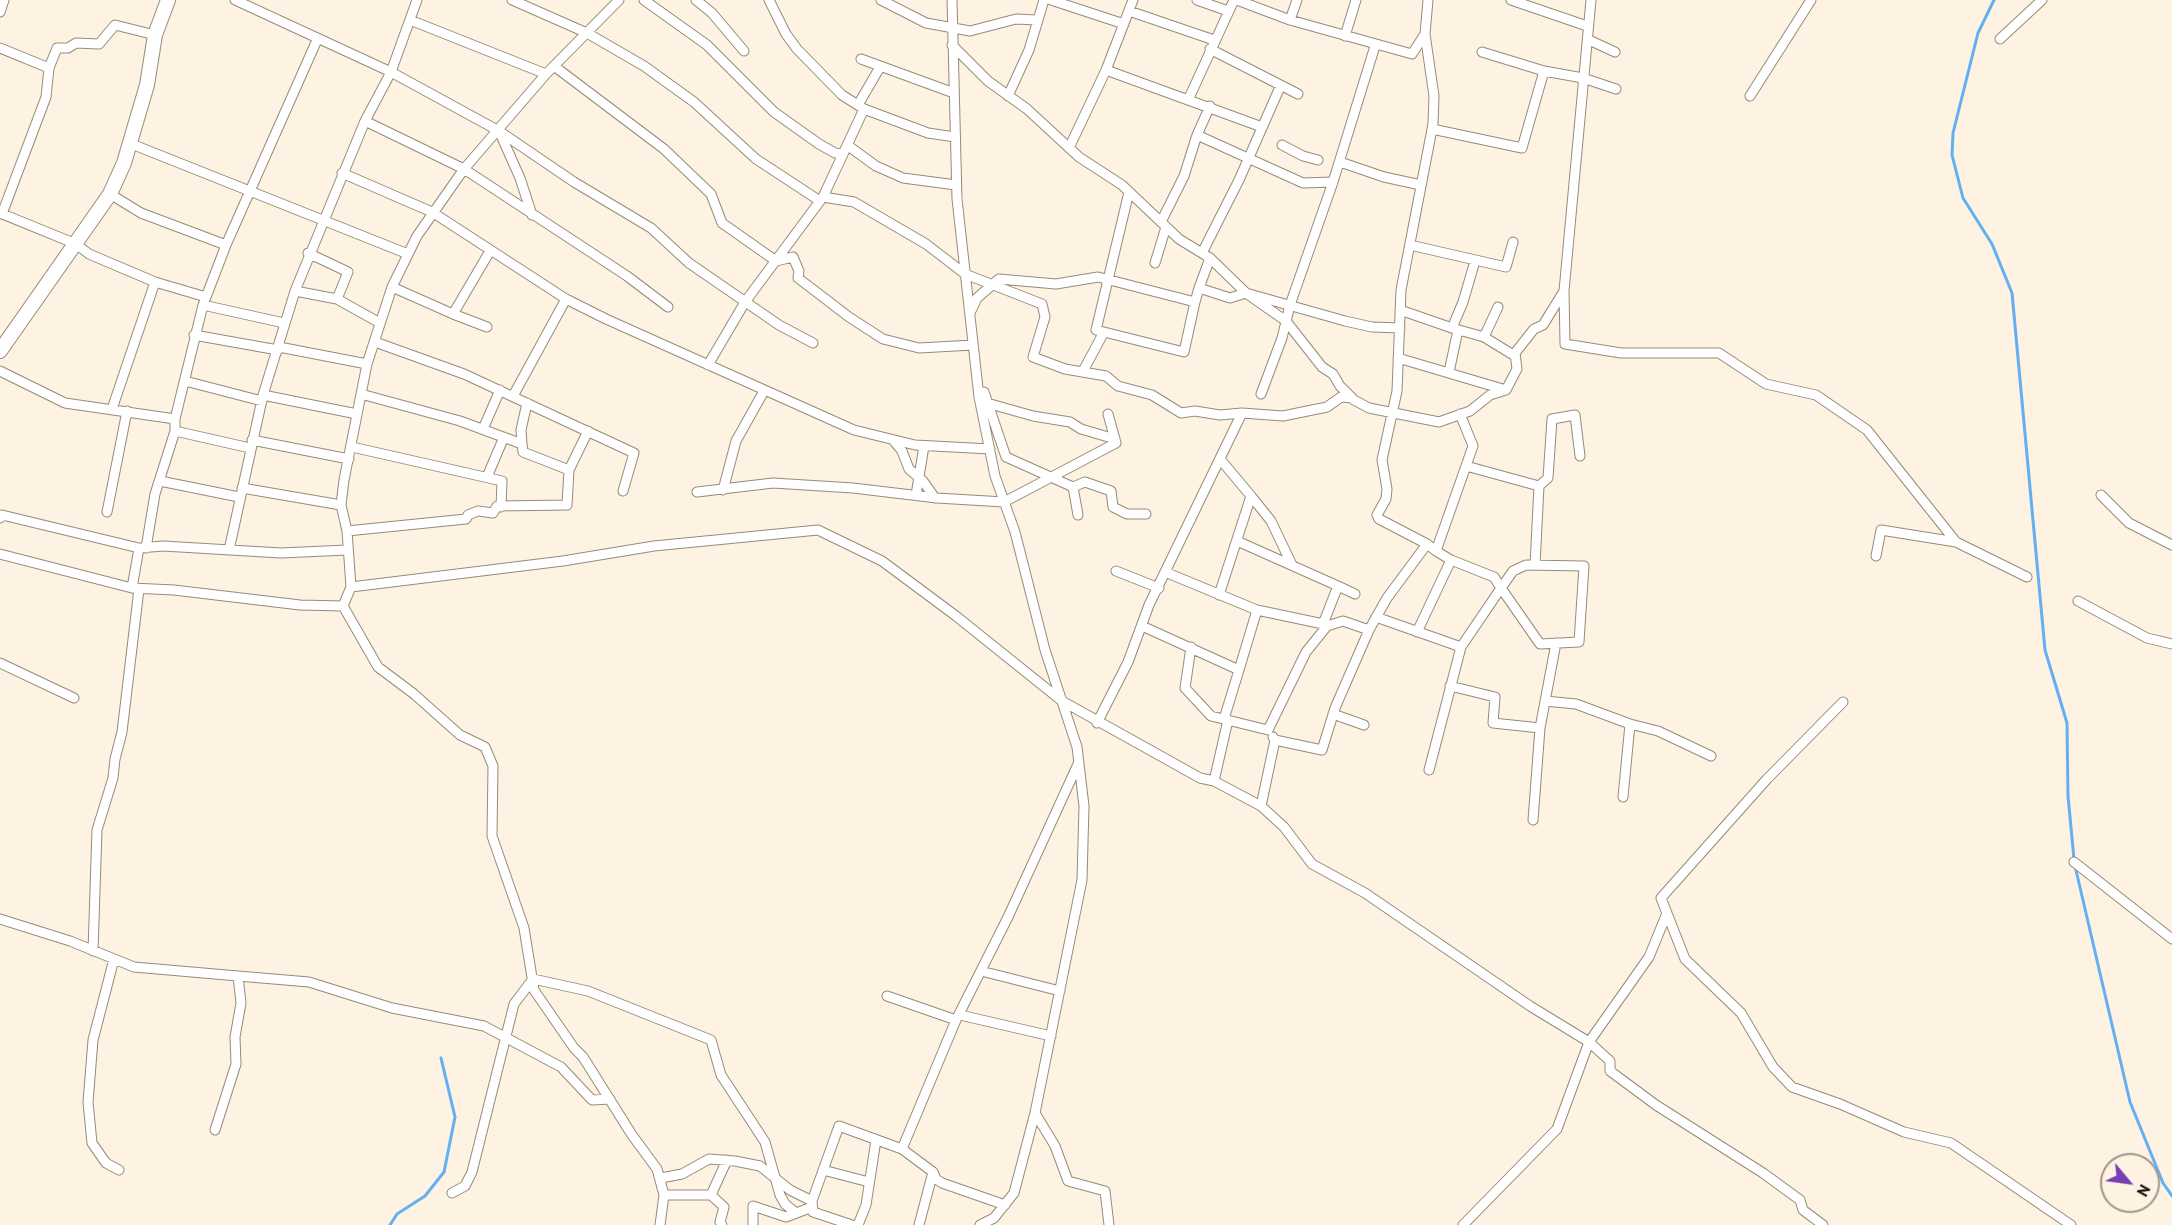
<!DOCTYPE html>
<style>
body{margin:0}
#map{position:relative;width:2172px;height:1225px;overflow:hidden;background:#fef3e3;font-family:"PT Sans",sans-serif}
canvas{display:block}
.north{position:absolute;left:2100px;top:1153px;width:60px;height:60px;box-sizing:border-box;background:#fef3e3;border:2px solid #9f968a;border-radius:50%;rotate:119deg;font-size:16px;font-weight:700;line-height:24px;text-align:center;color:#100b05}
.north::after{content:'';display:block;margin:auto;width:21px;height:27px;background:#773eb5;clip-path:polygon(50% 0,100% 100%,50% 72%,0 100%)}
</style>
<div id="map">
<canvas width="2172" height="1225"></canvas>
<div class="north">N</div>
</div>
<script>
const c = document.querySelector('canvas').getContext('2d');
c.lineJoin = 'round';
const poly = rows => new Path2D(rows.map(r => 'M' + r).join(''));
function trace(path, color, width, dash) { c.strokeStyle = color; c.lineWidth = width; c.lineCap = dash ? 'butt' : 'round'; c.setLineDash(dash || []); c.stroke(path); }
trace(poly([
 [1994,0,1978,33,1953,133,1952,155,1963,198,1992,244,2012,293,2045,650,2067,723,2068,796,2074,859],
 [2075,866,2130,1102,2163,1183,2172,1196],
 [390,1225,397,1214,425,1196,444,1172,455,1117,441,1058]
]), '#62b0f3', 3);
const street = poly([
 [235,0,391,72,499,131,574,182,651,228,689,263,779,325,813,343],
 [512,0,587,33,644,66,694,102,756,159,820,201],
 [644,0,707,45,774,112,819,144,835,153,843,154],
 [696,0,712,13,744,51],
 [769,0,786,34,797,49,842,95,864,109,928,133,955,137],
 [881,0,926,23,970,31,1016,19,1037,20],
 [952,0,957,199,979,397,995,476,1015,532,1045,650,1077,747,1084,806,1082,880,1035,1113,1014,1193,994,1218,980,1225],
 [1051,0,1124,24],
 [1197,0,1228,11],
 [1237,0,1290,20,1412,54,1425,34],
 [1511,0,1587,26],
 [1129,11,1214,40],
 [0,12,4,0],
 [410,20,546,74],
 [1290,20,1297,0],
 [1345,36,1356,0],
 [2000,39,2042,0],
 [1589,40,1615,52],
 [952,45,988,81,1027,109,1079,157,1122,185,1179,239,1210,258,1246,293,1345,321,1372,327,1400,328],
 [0,48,49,68,46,97,2,214],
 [1210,49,1298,94],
 [1482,52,1544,71,1583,78,1616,89],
 [861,59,954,93],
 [554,66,664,149,711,194,722,223,776,261,793,257,799,271,798,278,849,317,883,339,919,348,973,345],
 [49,68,57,48,68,48,76,43,99,44,115,25,155,35],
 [1106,70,1262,127],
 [1008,96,1029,50,1044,0],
 [1750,96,1811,0],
 [1189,98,1234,0],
 [858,105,880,67],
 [365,121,464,169,627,276,668,307],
 [1432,129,1522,148,1544,71],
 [499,131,520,178,532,215],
 [1197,135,1303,183,1333,182],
 [129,143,408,254],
 [847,145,876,166,903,178,956,185],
 [1282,145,1303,156,1318,160],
 [1069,148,1106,70,1133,0],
 [1340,162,1384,177,1421,185],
 [342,173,432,212,566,299,606,319,854,430,915,445,990,449],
 [1129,192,1096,330,1184,352,1195,302],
 [110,194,141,213,226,245],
 [823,197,854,202,926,244,965,274,1042,304,1045,317,1033,357,1065,369,1106,376,1118,386,1152,395,1181,413,1195,411,1220,415,1242,413,1283,416,1327,407,1341,397,1352,398],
 [0,213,76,244,89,254,155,282,206,297],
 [1161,222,1184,176,1197,135,1210,106],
 [1410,245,1506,267,1513,242],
 [308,253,348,272,337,299],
 [1202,253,1239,180,1280,87],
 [1155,263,1166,227],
 [392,287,453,314,490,251],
 [1199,288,1210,258],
 [295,291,337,299,380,323],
 [1564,291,1565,344,1621,353,1719,353,1766,384,1816,395,1867,430,1956,542],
 [203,305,284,323],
 [1400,310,1452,328,1463,302,1475,261],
 [970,313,977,298,999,279,1056,284,1098,277,1195,302,1199,288,1230,298,1246,293,1286,321,1322,367,1333,374,1340,386,1354,400,1369,408,1439,422,1470,411,1490,395,1506,390,1517,369,1515,353,1534,329,1543,325,1564,291,1591,0],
 [453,314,487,327],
 [1452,328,1484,337,1498,307],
 [194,335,278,350],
 [1484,337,1515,356],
 [375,342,464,374,634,453,623,491],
 [279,347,367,364],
 [1398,358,1506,390],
 [708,365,745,302,823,197,864,109],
 [0,371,65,403,175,419],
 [1083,371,1104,332],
 [1449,372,1458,330],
 [185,381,262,401],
 [984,392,1006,457,1073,487,1085,482,1111,491,1113,507,1127,514,1146,514],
 [1261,394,1282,338,1290,305,1333,182,1375,46],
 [263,395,357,414],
 [513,396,566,299],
 [987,403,1033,416,1070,422,1081,429,1115,439],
 [112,409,155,282],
 [483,429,500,390],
 [175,431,250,448],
 [252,440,349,459],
 [893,440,902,451,909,469,923,481,935,498],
 [522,444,521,430,527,403],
 [352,447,502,481,501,507],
 [1220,459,1251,496],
 [1466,466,1539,486,1535,565],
 [569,470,588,431],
 [487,477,504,437],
 [160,481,239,497],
 [1539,486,1548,478,1552,419,1575,415,1580,456],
 [1073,487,1078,515],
 [242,488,341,505],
 [723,490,736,441,764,391],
 [697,492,773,483,853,488,937,498,1004,502,1116,443,1108,414],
 [916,495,924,446],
 [2101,495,2129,523,2172,545],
 [107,512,127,411],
 [0,518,2,515,139,548,163,546,281,553,347,550],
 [347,531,466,519,468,515,478,511,493,513,497,506,567,505,569,470,523,452,522,444,460,421,361,394],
 [1237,541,1338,586,1323,624],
 [1427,544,1379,519,1377,515,1386,499,1387,489,1382,460,1397,391,1401,290,1433,124,1434,96,1425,34,1428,0],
 [146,548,155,494,175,431,175,419,203,305,226,245,317,40],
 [229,550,263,395,295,291,365,121,391,72,417,0],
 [0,554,132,588,174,590,300,605,343,606,378,667,414,694,460,735,485,747,493,766,492,836,524,928,534,990,574,1048,583,1057,632,1135,657,1169,664,1195,660,1225],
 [1876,556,1881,530,1956,542,2027,577],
 [1451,560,1494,577,1501,588,1540,644,1579,642,1584,566,1526,565,1513,571,1501,588,1461,647],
 [1116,571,1159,588],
 [1165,572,1257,610,1239,670],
 [1338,586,1355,594],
 [351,587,563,561,654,546,818,530,882,561,956,616,1062,701,1200,778,1214,781,1228,720],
 [132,588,139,548],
 [1219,595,1251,496,1271,521,1292,565],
 [2078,601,2147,638,2172,644],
 [343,606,351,587,347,531,341,505,344,480,367,364,392,287,417,236,464,169,546,74,619,0],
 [1257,610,1328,625],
 [1376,617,1461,647,1429,770],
 [1142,626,1239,670,1224,719],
 [1417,632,1451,560,1436,551],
 [1191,647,1185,688,1211,716,1268,730,1306,652,1327,626,1343,621,1369,630,1387,598,1427,544,1436,551,1473,446,1460,414],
 [0,663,74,698],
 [1450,686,1495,697,1493,723,1540,728,1556,643],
 [1545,701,1576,704,1630,724,1623,797],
 [1843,702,1767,779,1661,898,1685,959,1741,1013,1773,1067,1792,1087,1840,1104,1904,1132,1951,1143,2071,1225],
 [1333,714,1364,725],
 [1097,723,1128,662,1149,605,1242,413],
 [1630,724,1658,731,1711,756],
 [1275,740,1322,750,1335,708,1369,630],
 [1214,781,1261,806,1284,827,1312,864,1365,893,1530,1006,1589,1042,1610,1061,1610,1071,1656,1105,1763,1173,1800,1200,1803,1210,1823,1225],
 [1261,806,1275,740,1273,737],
 [1533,820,1540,728],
 [2074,862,2172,939],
 [0,919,70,941,134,967,238,976,241,1003,235,1037,236,1064,215,1130],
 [93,951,97,830,113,778,115,759,122,732,139,589],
 [114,959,93,1040,88,1102,92,1143,106,1163,119,1170],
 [981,971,1060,991],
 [238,976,309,982,392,1008,484,1026,561,1067,592,1100,610,1099],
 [887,996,956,1020],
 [960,1015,1051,1036],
 [1035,1113,1055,1146,1068,1181,1105,1191,1109,1225],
 [902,1149,956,1020,1008,917,1078,764],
 [823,1170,869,1182],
 [933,1172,936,1179,942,1183,1005,1205],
 [661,1178,682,1174,709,1159,735,1161,760,1166,790,1190,812,1201],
 [452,1193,465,1186,472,1172,514,1004,533,979,588,991,711,1040,721,1075,765,1142,780,1195,785,1204,796,1213],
 [664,1195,711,1195,727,1160],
 [711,1195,724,1207,720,1222,722,1225],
 [753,1225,753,1206,786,1217,812,1207],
 [852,1225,813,1212,812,1201,839,1126,902,1149,933,1172,919,1225],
 [858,1225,866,1205,876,1140],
 [1463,1225,1557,1129,1589,1042,1649,957,1667,913]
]);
const secondary = poly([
 [0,351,110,194,124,163,147,85,155,35,168,0]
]);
trace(street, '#978a78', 11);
trace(secondary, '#978a78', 16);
trace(street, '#fff', 9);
trace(secondary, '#fff', 14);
</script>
